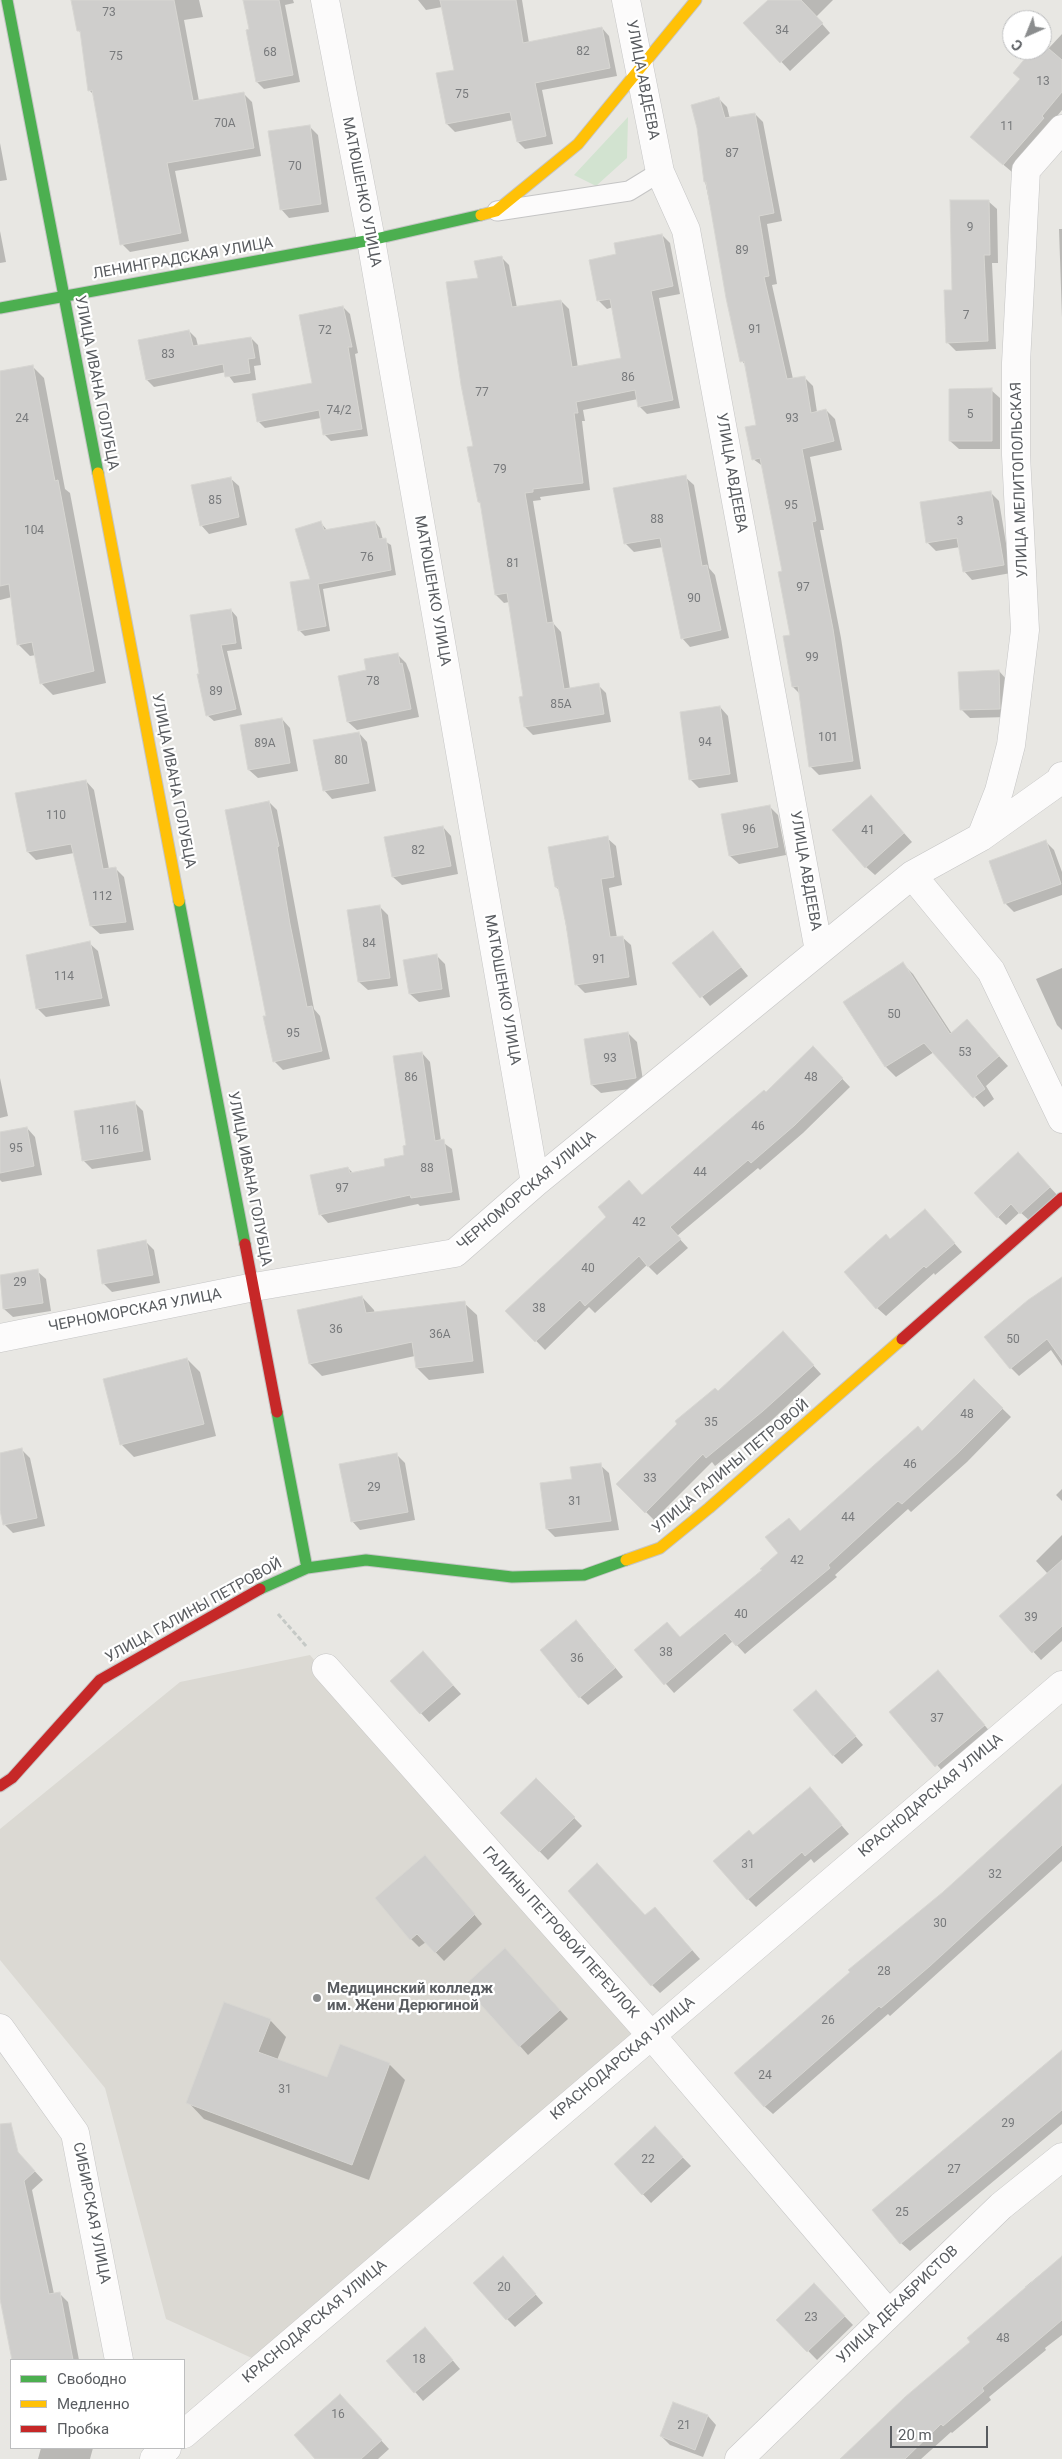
<!DOCTYPE html>
<meta charset="utf-8">
<style>
body{margin:0}
#map{position:relative;width:1062px;height:2459px;overflow:hidden;background:#e8e7e3;font-family:Roboto,sans-serif}
canvas{display:block}
.legend{position:absolute;left:10px;top:2359px;width:175px;height:90px;box-sizing:border-box;background:#fff;border:1px solid #bdbebf;margin:0;padding:6px 9px;list-style:none;font-size:15px;color:#595c60}
.legend li{display:flex;align-items:center;gap:10px;height:25px}
.legend b{width:25px;border:1px solid #bdbebf}
.north{position:absolute;left:1002px;top:10px;width:50px;height:50px;box-sizing:border-box;background:#fff;border:1px solid #bdbebf;border-radius:50%;rotate:224deg;font-size:14px;font-weight:700;line-height:20px;text-align:center;color:#595c60}
.north::after{content:'';display:block;margin:auto;width:18px;height:22px;background:#8b8d8e;clip-path:polygon(50% 0,100% 100%,50% 72%,0 100%)}
.scale{position:absolute;left:890px;top:2426px;width:98px;height:22px;box-sizing:border-box;border:2px solid #595c60;border-top:0;padding-left:6px;font-size:15px;line-height:18px;white-space:nowrap;color:#595c60;-webkit-text-stroke:4px #fff;paint-order:stroke}
</style>
<div id="map">
<canvas width="1062" height="2459"></canvas>
<ul class="legend">
<li><b style="height:6px;background:#4caf50"></b>Свободно</li>
<li><b style="height:6px;background:#ffc107"></b>Медленно</li>
<li><b style="height:6px;background:#c62828"></b>Пробка</li>
</ul>
<div class="north">С</div>
<div class="scale">20 m</div>
</div>
<script>
const c = document.querySelector('canvas').getContext('2d');
c.lineJoin = 'round';
function fill(path, color) { c.fillStyle = color; c.fill(path, 'evenodd'); }
const poly = rows => new Path2D(rows.map(r => 'M' + r).join(''));
function trace(path, color, width, dash) { c.strokeStyle = color; c.lineWidth = width; c.lineCap = dash ? 'butt' : 'round'; c.setLineDash(dash || []); c.stroke(path); }
function drawText(font, color, halo, rows, align = 'center') {
  c.font = font + ' Roboto,sans-serif'; c.lineWidth = 4.5; c.setLineDash([]); c.textBaseline = 'middle'; c.strokeStyle = halo; c.fillStyle = color; for (const [text, x, y, turn = 0] of rows) {
    c.save(); c.translate(x, y); c.rotate((+turn || 0) * Math.PI / 180); c.textAlign = isNaN(turn) ? turn : align; if (halo) c.strokeText(text, 0, 0); c.fillText(text, 0, 0); c.restore();
  }
}
fill(poly([
 [310,1655,635,2035,254,2359,166,2319,105,2088,0,1960,0,1829,180,1682]
]), '#dbd9d3');
fill(poly([
 [628,117,627,158,596,186,574,175]
]), '#d2e3d0');
fill(poly([
 [72,0,199,0,203,17,184,20,199,101,243,93,252,102,261,156,175,171,189,241,130,252,122,244,95,96,89,90,82,34,79,31],
 [245,0,293,0,294,3,285,5,300,82,264,89,257,82],
 [418,0,522,0,529,43,602,28,609,36,617,76,542,90,553,144,525,149,518,142,513,120,455,132,447,124,437,74,455,71,442,7,426,10],
 [769,0,833,0,816,17,830,33,790,71,745,23],
 [1062,34,1062,110,1012,172,980,145,1021,79,1034,50,1042,50,1042,44,1048,49],
 [719,99,727,107,730,119,755,114,763,122,782,221,767,224,777,284,772,285,793,379,804,377,813,386,817,412,826,410,835,419,842,450,810,457,824,530,820,530,841,638,861,769,819,775,810,766,800,694,793,687,791,636,784,572,764,467,753,459,757,426,746,366,742,361,705,181],
 [309,126,318,135,329,212,289,218,281,209],
 [0,143,7,180,0,181],
 [988,201,997,209,998,263,992,263,996,349,956,351,948,343,953,291],
 [1059,229,1062,229,1062,318],
 [0,231,6,262,0,263],
 [662,235,670,243,680,294,659,298,680,408,647,414,639,406,638,399,583,410,585,421,582,421,590,490,540,497,541,500,533,501,553,623,561,632,570,689,598,685,606,693,611,722,533,735,525,727,524,697,509,602,504,603,496,595,481,504,479,502,475,447,479,279,501,257,509,265,517,308,561,301,569,309,578,368,622,359,613,307,607,309,599,301,618,255],
 [343,307,350,314,358,353,355,354,368,436,331,441,324,434,321,418,265,428,258,421,314,384],
 [189,331,196,338,198,346,251,338,258,345,261,365,254,366,256,380,234,383,226,372,154,387,147,380],
 [32,366,44,378,65,489,70,493,106,683,53,695,41,683,36,655,30,656,18,644,12,597,0,600,0,372],
 [991,390,1000,398,1000,449,959,449,950,441],
 [685,477,694,485,709,568,715,575,729,638,690,647,682,638,663,547,634,552,625,543],
 [230,478,239,486,247,525,209,534,201,525],
 [991,493,999,501,1011,573,972,580,964,571,960,547,936,551,927,542],
 [320,522,327,530,375,522,380,528,383,540,391,545,396,575,323,589,330,631,305,636,299,630,312,580],
 [231,610,237,617,242,649,227,651,242,715,214,721,207,715,201,675],
 [397,654,406,663,410,673,419,717,357,730,348,722,340,677,367,671],
 [999,671,1007,680,1008,717,970,718,961,709],
 [720,707,728,716,738,782,699,788,690,779],
 [282,719,290,728,298,771,258,778,249,770],
 [359,733,367,742,376,791,332,799,324,790],
 [86,781,94,790,109,869,115,868,124,877,134,930,100,934,91,926,74,853,36,860,28,852],
 [269,802,277,810,314,1009,320,1016,330,1059,283,1070,274,1061,268,1017],
 [879,805,912,842,875,875,866,867],
 [769,806,778,815,786,855,739,864,730,856,723,815],
 [443,827,451,836,458,874,402,885,393,877],
 [607,838,616,846,622,885,609,888,617,938,622,937,631,945,637,985,585,993,576,984,560,891,556,887],
 [1046,842,1054,850,1062,872,1062,895,1014,912,1005,903],
 [379,906,388,915,398,986,368,990,359,982,349,911],
 [713,932,748,976,710,1006,674,963],
 [89,943,98,951,110,1006,46,1017,37,1008],
 [436,955,445,964,450,997,419,1002,410,994],
 [903,964,913,974,952,1034,967,1021,1008,1066,986,1086,994,1099,984,1107,934,1052,896,1077,886,1067,845,1002],
 [1062,968,1062,1030,1057,1025,1036,979],
 [628,1033,637,1042,644,1087,601,1093,592,1085],
 [813,1048,850,1087,803,1133,760,1170,758,1168,677,1236,688,1248,657,1275,647,1265,595,1313,589,1307,545,1350,507,1311,766,1094],
 [422,1053,430,1062,441,1141,452,1149,460,1200,420,1206,418,1204,328,1223,320,1214,348,1168,353,1173,387,1167,405,1156],
 [0,1078,8,1116,0,1118],
 [135,1103,143,1111,151,1160,92,1169,83,1160],
 [27,1128,35,1137,42,1175,2,1182,0,1180,0,1133],
 [1027,1162,1058,1196,1030,1221,1020,1212,1006,1225,998,1217],
 [933,1219,962,1252,935,1275,934,1273,886,1316,877,1308,890,1240],
 [146,1242,154,1250,160,1283,112,1292,104,1284,98,1251],
 [37,1271,46,1279,51,1311,13,1317,4,1309,0,1277],
 [1062,1278,1062,1366,1051,1350,1019,1376,1011,1368],
 [362,1297,374,1310,375,1314,464,1303,477,1315,484,1373,429,1380,417,1368,415,1356,322,1376,310,1364,299,1311],
 [791,1341,821,1374,772,1420,715,1466,712,1462,654,1520,618,1484,718,1392],
 [187,1359,200,1372,216,1436,134,1457,121,1444],
 [974,1381,1011,1417,967,1462,911,1512,908,1509,835,1575,837,1577,745,1654,733,1641,674,1693,636,1650,680,1638,764,1570,780,1553,789,1519,801,1532,922,1432],
 [21,1449,30,1458,45,1526,13,1533,5,1525,0,1504,0,1454],
 [397,1455,405,1463,415,1520,360,1530,352,1521],
 [600,1465,609,1473,619,1530,555,1537,547,1529,574,1480],
 [1062,1489,1062,1501,1056,1495],
 [1062,1535,1062,1641,1041,1660,1001,1617,1048,1574,1036,1561],
 [584,1630,623,1677,588,1705,580,1697],
 [432,1662,461,1694,429,1722,392,1681],
 [947,1681,992,1734,945,1774,891,1712],
 [824,1700,863,1745,842,1764,833,1755],
 [536,1779,582,1826,548,1860,502,1813],
 [1062,1786,1062,1861,890,2016,888,2014,773,2114,764,2106,944,1893],
 [810,1789,849,1834,814,1863,811,1859,756,1907,748,1899,754,1837],
 [434,1866,482,1924,444,1961,426,1942,419,1947,411,1939],
 [645,1917,663,1917,700,1959,660,1993,652,1985],
 [513,1958,568,2019,528,2055,520,2046],
 [270,2020,286,2037,277,2060,328,2079,389,2064,405,2080,369,2180,204,2119,188,2102],
 [1062,2051,1062,2124,910,2251,901,2243],
 [0,2134,43,2180,32,2190,54,2294,59,2293,68,2302,79,2360,13,2360,0,2283],
 [663,2137,691,2166,651,2203,615,2164],
 [1062,2257,1062,2335,1045,2348,1046,2350,989,2397,991,2400,952,2433,951,2432,921,2459,842,2459,972,2342,1027,2289,1025,2287],
 [511,2266,543,2303,515,2327,507,2319],
 [814,2285,853,2325,817,2360,778,2320],
 [433,2337,460,2369,423,2401,388,2361],
 [674,2403,708,2416,716,2425,703,2457,670,2445,661,2436],
 [348,2404,389,2449,378,2459,316,2459],
 [41,2448,93,2448,90,2459,38,2459]
]), '#0003');
const building = poly([
 [71,0,174,0,193,101,244,92,254,148,167,163,181,233,120,245,92,90,88,91,80,31,77,31,71,0],
 [243,0,279,0,293,75,256,82,246,30,249,29,243,0],
 [440,0,516,0,523,43,602,27,610,68,535,83,546,136,517,142,510,112,446,124,436,73,454,70,440,0],
 [768,0,801,0,823,23,780,63,743,23,768,0],
 [1042,43,1062,60,1062,92,1042,116,1044,118,1003,165,970,137,1020,79,1013,73,1032,50,1042,50,1042,43],
 [719,97,725,118,755,113,774,213,759,216,769,276,764,277,787,379,805,376,811,413,826,409,834,441,802,449,816,521,812,522,833,629,853,761,809,767,798,686,792,687,783,636,790,635,778,572,782,571,760,458,752,460,745,427,756,425,744,361,740,362,726,298,706,182,704,182,697,128,691,105,719,97],
 [310,125,321,204,280,210,268,131,310,125],
 [950,200,989,200,990,255,984,255,988,341,946,343,944,290,952,290,950,200],
 [662,234,673,286,651,291,673,400,638,407,635,390,576,402,578,413,574,413,583,483,533,489,533,492,525,493,547,623,553,622,564,689,599,683,604,714,524,727,519,697,523,696,507,593,495,595,480,502,478,502,467,447,473,446,461,385,446,282,478,278,474,261,502,256,512,307,561,300,572,367,621,358,610,299,597,301,589,260,616,254,614,243,662,234],
 [343,306,352,347,348,347,362,429,323,435,319,410,257,422,252,394,312,383,299,315,343,306],
 [189,330,193,346,251,337,255,358,248,359,250,373,225,377,223,364,146,380,138,340,189,330],
 [33,365,55,481,58,480,94,671,40,684,32,642,17,645,9,584,0,586,0,371,33,365],
 [992,388,992,441,949,441,949,389,992,388],
 [686,475,702,566,707,565,721,630,681,639,660,538,624,544,613,488,686,475],
 [231,477,239,517,200,526,191,485,231,477],
 [991,491,1004,565,963,572,957,538,926,543,920,502,991,491],
 [321,521,324,530,375,521,379,539,386,538,391,570,318,584,326,626,298,631,290,582,310,579,295,529,321,521],
 [231,609,236,643,221,645,236,709,206,716,197,674,199,674,190,615,231,609],
 [398,653,400,664,402,663,411,709,347,722,338,676,366,670,364,659,398,653],
 [999,670,1000,709,960,710,958,672,999,670],
 [720,706,730,774,689,780,680,712,720,706],
 [282,718,290,763,248,770,240,725,282,718],
 [359,732,369,783,323,791,313,740,359,732],
 [86,780,103,869,116,867,126,922,90,926,71,844,27,852,15,793,86,780],
 [871,795,904,833,865,868,832,830,871,795],
 [269,801,279,846,277,847,290,924,307,1007,312,1006,322,1051,273,1062,263,1016,266,1016,225,810,269,801],
 [770,805,778,847,729,856,721,814,770,805],
 [443,826,451,866,392,877,384,837,443,826],
 [608,836,614,877,601,879,610,937,623,936,629,977,575,985,566,924,558,887,555,887,548,847,608,836],
 [1046,840,1061,884,1004,904,989,861,1046,840],
 [380,905,390,978,358,982,347,910,380,905],
 [713,931,741,967,700,998,672,963,713,931],
 [90,941,102,998,36,1009,26,955,90,941],
 [437,954,442,989,409,994,403,960,437,954],
 [903,962,950,1034,967,1019,999,1056,976,1076,985,1089,973,1098,924,1043,885,1067,843,1002,903,962],
 [628,1032,636,1078,591,1085,584,1039,628,1032],
 [813,1046,843,1078,795,1125,751,1163,748,1160,670,1227,681,1239,648,1267,639,1256,585,1306,580,1300,535,1342,505,1311,606,1217,598,1207,629,1180,642,1195,764,1090,766,1092,813,1046],
 [422,1052,435,1141,444,1139,452,1192,411,1198,410,1195,319,1215,310,1175,348,1167,350,1173,385,1166,384,1159,404,1155,403,1146,406,1145,393,1056,422,1052],
 [135,1101,143,1151,82,1161,74,1111,135,1101],
 [27,1127,34,1166,0,1173,0,1132,27,1127],
 [1018,1152,1050,1187,1020,1214,1011,1204,997,1218,974,1193,1018,1152],
 [925,1209,955,1243,926,1268,924,1266,876,1309,844,1272,886,1234,890,1239,925,1209],
 [146,1240,153,1275,102,1284,97,1250,146,1240],
 [38,1269,43,1303,3,1309,0,1275,38,1269],
 [1062,1277,1062,1360,1047,1339,1010,1369,984,1337,1028,1300,1062,1277],
 [362,1296,366,1313,465,1301,473,1361,416,1368,412,1342,309,1364,297,1310,362,1296],
 [783,1331,814,1365,763,1411,706,1458,703,1454,645,1513,616,1484,677,1424,675,1421,715,1388,718,1391,783,1331],
 [187,1358,204,1424,120,1445,103,1379,187,1358],
 [974,1379,1003,1408,958,1453,902,1504,898,1501,828,1565,830,1568,736,1646,725,1633,664,1685,634,1650,667,1622,680,1637,762,1570,760,1569,778,1553,765,1537,789,1518,800,1531,918,1426,922,1431,974,1379],
 [22,1448,37,1518,3,1525,0,1510,0,1453,22,1448],
 [397,1453,408,1512,351,1522,339,1464,397,1453],
 [601,1463,611,1521,546,1529,540,1483,572,1479,570,1467,601,1463],
 [1062,1560,1062,1626,1032,1653,999,1616,1062,1560],
 [576,1620,615,1668,579,1698,540,1650,576,1620],
 [423,1651,453,1685,420,1714,390,1681,423,1651],
 [938,1670,985,1725,935,1767,889,1712,938,1670],
 [816,1690,856,1736,833,1756,793,1710,816,1690],
 [536,1778,575,1817,539,1852,500,1813,536,1778],
 [1062,1784,1062,1845,930,1966,881,2008,879,2006,764,2107,734,2073,850,1972,848,1970,943,1892,1062,1784],
 [810,1787,842,1825,805,1856,802,1852,747,1900,713,1861,749,1830,753,1835,810,1787],
 [425,1855,475,1914,435,1953,417,1934,410,1940,375,1898,425,1855],
 [597,1863,645,1915,655,1907,692,1950,651,1986,568,1891,597,1863],
 [505,1948,560,2010,519,2047,464,1986,505,1948],
 [224,2002,271,2019,258,2052,327,2077,340,2044,390,2063,352,2165,186,2103,224,2002],
 [1062,2050,1062,2110,900,2244,872,2210,1062,2050],
 [11,2123,18,2152,35,2171,24,2181,49,2294,60,2292,73,2360,12,2360,0,2299,0,2124,11,2123],
 [655,2126,683,2157,642,2195,614,2164,655,2126],
 [503,2256,536,2294,506,2320,473,2283,503,2256],
 [1062,2256,1062,2320,982,2388,984,2391,943,2426,941,2424,905,2459,840,2459,905,2397,970,2342,967,2338,1062,2256],
 [814,2283,845,2316,807,2352,776,2320,814,2283],
 [425,2327,453,2360,414,2393,386,2361,425,2327],
 [340,2394,382,2440,361,2459,315,2459,294,2435,340,2394],
 [673,2402,708,2415,695,2450,660,2436,673,2402]
]);
fill(building, '#cfcecc');
trace(building, '#d7d6d2', 1);
const lane = poly([
 [497,211,629,191,660,172]
]);
const street = poly([
 [325,0,371,240,535,1183],
 [626,0,660,172,686,230,819,951],
 [981,837,999,791,1011,745,1025,630,1016,455,1016,363,1026,170,1062,129],
 [912,875,991,971,1062,1119],
 [0,1338,254,1287,455,1253,535,1183,912,875,981,837,1061,780,1062,776],
 [326,1668,651,2035,889,2314],
 [0,2028,75,2133,119,2360],
 [184,2434,1062,1685],
 [154,2459,167,2448],
 [739,2459,1001,2206,1062,2157]
]);
const fast = poly([
 [7,0,98,473],
 [0,308,371,240,481,215],
 [179,901,245,1244],
 [277,1412,307,1568],
 [260,1589,307,1568,366,1560,512,1577,584,1575,626,1560]
]);
const slow = poly([
 [481,215,496,211,578,144,696,0],
 [98,473,179,901],
 [626,1560,660,1548,709,1508,902,1339]
]);
const jam = poly([
 [245,1244,277,1412],
 [902,1339,1062,1198],
 [0,1786,12,1778,100,1680,260,1589]
]);
trace(lane, '#c5c5c5', 21);
trace(street, '#c5c5c5', 29);
trace(fast, '#c5c5c5', 13);
trace(slow, '#c5c5c5', 13);
trace(jam, '#c5c5c5', 13);
trace(poly([
 [278,1614,307,1647]
]), '#c5c9c6', 3, [5, 2.5]);
trace(lane, '#fcfbfb', 19);
trace(street, '#fcfbfb', 28);
trace(fast, '#4caf50', 11);
trace(slow, '#ffc107', 11);
trace(jam, '#c62828', 11);
for (const [x, y, r, color] of [
 [317,1998,5,"#8b8d8e"]
]) { const dot = new Path2D(); dot.arc(x, y, r, 0, 2 * Math.PI); c.fillStyle = color; c.fill(dot); trace(dot, '#fff', 2); }
drawText('12px', '#787a7c', null, [
 ["73",109,13],
 ["34",782,31],
 ["82",583,52],
 ["68",270,53],
 ["75",116,57],
 ["13",1043,82],
 ["75",462,95],
 ["70А",225,124],
 ["11",1007,127],
 ["87",732,154],
 ["70",295,167],
 ["9",970,228],
 ["89",742,251],
 ["7",966,316],
 ["91",755,330],
 ["72",325,331],
 ["83",168,355],
 ["86",628,378],
 ["77",482,393],
 ["74/2",339,411],
 ["5",970,415],
 ["24",22,419],
 ["93",792,419],
 ["79",500,470],
 ["85",215,501],
 ["95",791,506],
 ["88",657,520],
 ["3",960,522],
 ["104",34,531],
 ["76",367,558],
 ["81",513,564],
 ["97",803,588],
 ["90",694,599],
 ["99",812,658],
 ["78",373,682],
 ["89",216,692],
 ["85А",561,705],
 ["101",828,738],
 ["94",705,743],
 ["89А",265,744],
 ["80",341,761],
 ["110",56,816],
 ["96",749,830],
 ["41",868,831],
 ["82",418,851],
 ["112",102,897],
 ["84",369,944],
 ["91",599,960],
 ["114",64,977],
 ["50",894,1015],
 ["95",293,1034],
 ["53",965,1053],
 ["93",610,1059],
 ["86",411,1078],
 ["48",811,1078],
 ["46",758,1127],
 ["116",109,1131],
 ["95",16,1149],
 ["88",427,1169],
 ["44",700,1173],
 ["97",342,1189],
 ["42",639,1223],
 ["40",588,1269],
 ["29",20,1283],
 ["38",539,1309],
 ["36",336,1330],
 ["36А",440,1335],
 ["50",1013,1340],
 ["48",967,1415],
 ["35",711,1423],
 ["46",910,1465],
 ["33",650,1479],
 ["29",374,1488],
 ["31",575,1502],
 ["44",848,1518],
 ["42",797,1561],
 ["40",741,1615],
 ["39",1031,1618],
 ["38",666,1653],
 ["36",577,1659],
 ["37",937,1719],
 ["31",748,1865],
 ["32",995,1875],
 ["30",940,1924],
 ["28",884,1972],
 ["26",828,2021],
 ["24",765,2076],
 ["31",285,2090],
 ["29",1008,2124],
 ["22",648,2160],
 ["27",954,2170],
 ["25",902,2213],
 ["20",504,2288],
 ["23",811,2318],
 ["48",1003,2339],
 ["18",419,2360],
 ["16",338,2415],
 ["21",684,2426]
]);
drawText('15px', '#595c60', '#fff', [
 ["УЛИЦА АВДЕЕВА",642,80,79],
 ["МАТЮШЕНКО УЛИЦА",361,192,79],
 ["ЛЕНИНГРАДСКАЯ УЛИЦА",183,259,-10],
 ["УЛИЦА ИВАНА ГОЛУБЦА",96,383,79],
 ["УЛИЦА АВДЕЕВА",731,473,80],
 ["УЛИЦА МЕЛИТОПОЛЬСКАЯ",1020,480,-92],
 ["МАТЮШЕНКО УЛИЦА",432,591,80],
 ["УЛИЦА ИВАНА ГОЛУБЦА",173,781,79],
 ["УЛИЦА АВДЕЕВА",805,871,80],
 ["МАТЮШЕНКО УЛИЦА",502,990,80],
 ["УЛИЦА ИВАНА ГОЛУБЦА",249,1179,79],
 ["ЧЕРНОМОРСКАЯ УЛИЦА",527,1191,-40],
 ["ЧЕРНОМОРСКАЯ УЛИЦА",135,1311,-11],
 ["УЛИЦА ГАЛИНЫ ПЕТРОВОЙ",731,1467,-40],
 ["УЛИЦА ГАЛИНЫ ПЕТРОВОЙ",194,1611,-29],
 ["КРАСНОДАРСКАЯ УЛИЦА",931,1796,-40],
 ["ГАЛИНЫ ПЕТРОВОЙ ПЕРЕУЛОК",560,1933,48],
 ["КРАСНОДАРСКАЯ УЛИЦА",623,2059,-40],
 ["СИБИРСКАЯ УЛИЦА",91,2213,79],
 ["УЛИЦА ДЕКАБРИСТОВ",898,2305,-44],
 ["КРАСНОДАРСКАЯ УЛИЦА",315,2322,-40]
]);
drawText('bold 15px', '#595c60', '#fff', [
 ["Медицинский колледж",327,1989],
 ["им. Жени Дерюгиной",327,2006]
], 'left');
</script>
